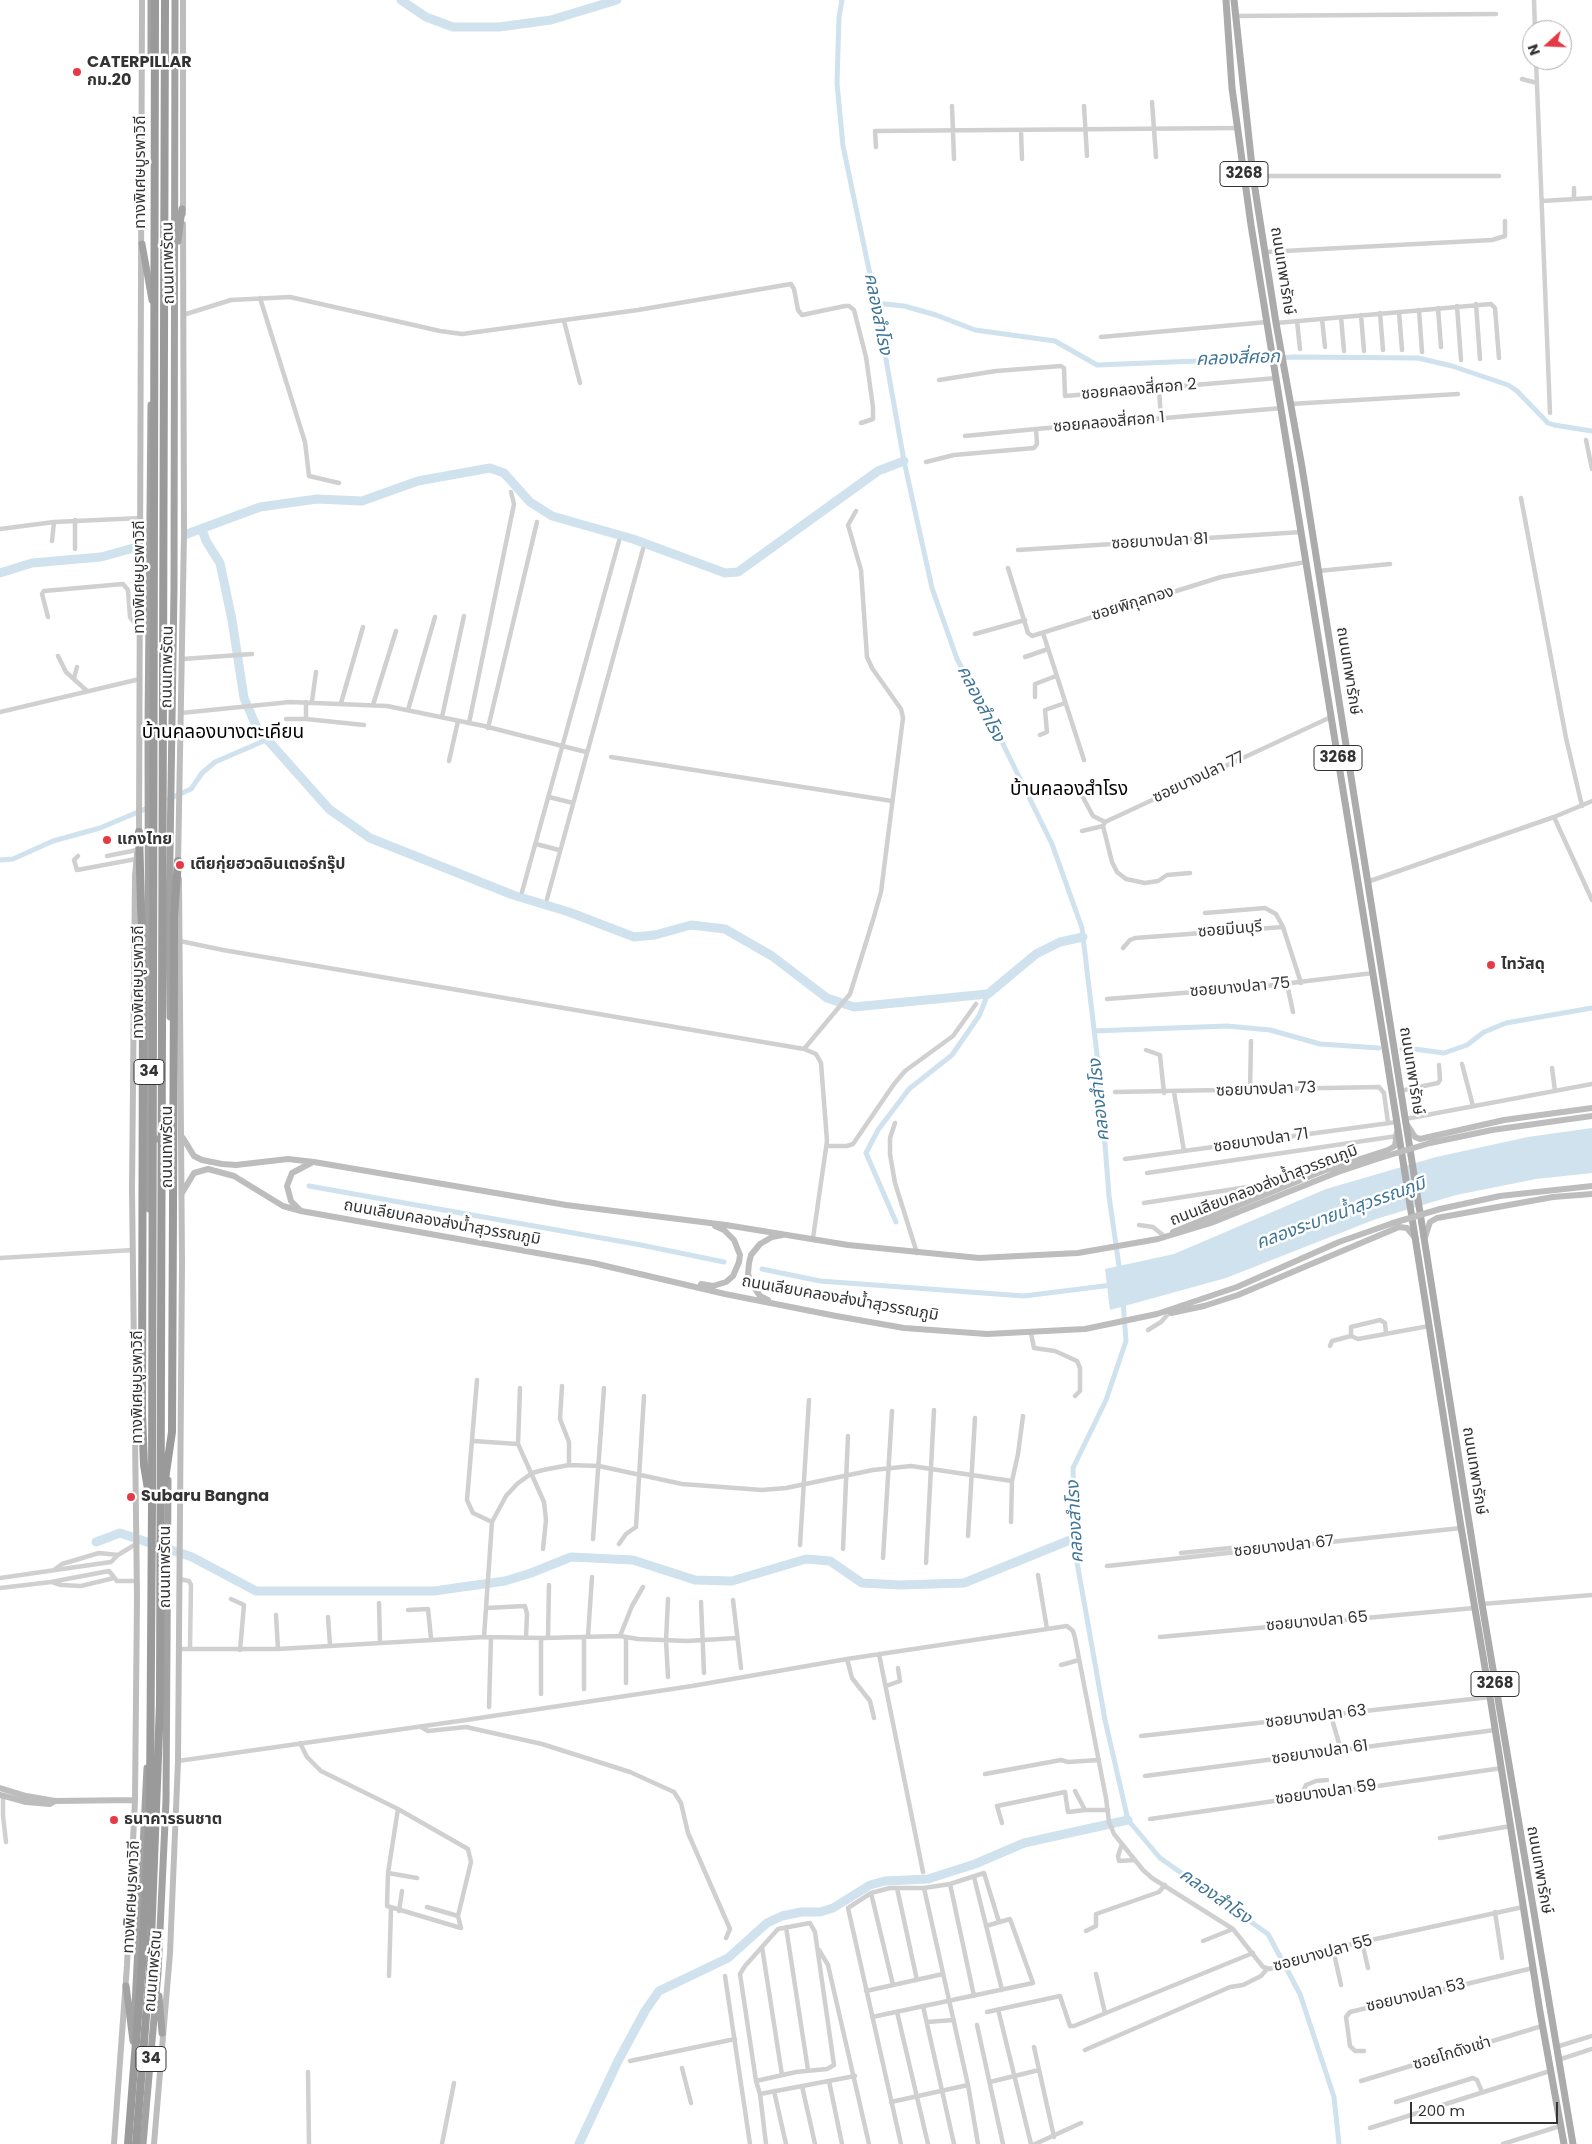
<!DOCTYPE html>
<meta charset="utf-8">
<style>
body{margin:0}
#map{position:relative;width:1592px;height:2144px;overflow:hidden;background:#fff;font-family:Poppins,sans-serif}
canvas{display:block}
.north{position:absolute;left:1522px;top:20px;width:50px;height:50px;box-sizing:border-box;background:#fff;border:1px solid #adadad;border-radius:50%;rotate:250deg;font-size:14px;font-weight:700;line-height:20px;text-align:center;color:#333}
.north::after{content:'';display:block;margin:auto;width:18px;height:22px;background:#e63946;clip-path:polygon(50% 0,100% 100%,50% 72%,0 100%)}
.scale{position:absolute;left:1410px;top:2102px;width:148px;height:22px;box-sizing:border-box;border:2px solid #333;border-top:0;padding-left:6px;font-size:15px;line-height:18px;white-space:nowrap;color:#333;-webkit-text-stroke:4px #fff;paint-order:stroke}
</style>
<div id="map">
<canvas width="1592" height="2144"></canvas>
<div class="north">N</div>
<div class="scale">200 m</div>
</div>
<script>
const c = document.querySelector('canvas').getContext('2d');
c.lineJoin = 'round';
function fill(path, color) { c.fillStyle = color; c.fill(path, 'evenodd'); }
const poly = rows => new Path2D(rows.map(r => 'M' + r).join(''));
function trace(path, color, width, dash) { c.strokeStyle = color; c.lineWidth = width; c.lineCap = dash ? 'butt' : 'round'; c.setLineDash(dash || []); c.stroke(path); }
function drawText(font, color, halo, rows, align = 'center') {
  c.font = font + ' Poppins,"Noto Sans Thai",sans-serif'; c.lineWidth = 5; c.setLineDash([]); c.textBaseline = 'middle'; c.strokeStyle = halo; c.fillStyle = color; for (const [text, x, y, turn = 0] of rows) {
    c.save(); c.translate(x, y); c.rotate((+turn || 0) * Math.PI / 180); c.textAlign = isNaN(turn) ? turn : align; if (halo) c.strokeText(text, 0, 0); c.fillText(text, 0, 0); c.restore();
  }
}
fill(poly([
 [1592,1128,1592,1173,1536,1179,1456,1195,1376,1219,1226,1278,1110,1310,1105,1269,1174,1254,1326,1189,1436,1157,1528,1137]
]), '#cfe2ee');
trace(poly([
 [842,0,839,17,837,83,843,146,876,303,904,461,932,588,957,659,1000,738,1052,844,1082,928,1100,1080,1109,1196,1120,1273],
 [876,303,904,306,936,315,975,330,1055,341,1097,365,1296,357,1418,358,1452,366,1508,385,1517,391,1548,423,1554,425,1592,431],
 [169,799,191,789,202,773,215,762,266,740],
 [0,860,13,859,53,841,100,828,150,807],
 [1094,1031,1227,1026,1270,1030,1320,1044,1379,1048],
 [1402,1049,1414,1049,1444,1053,1467,1045,1484,1032,1506,1023,1592,1008],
 [309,1186,641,1245,724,1262],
 [896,1222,866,1153,878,1130,909,1089,952,1055,979,1016,988,994],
 [762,1269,820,1281,1024,1296,1112,1285],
 [1123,1301,1126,1341,1106,1400,1073,1468,1075,1551,1105,1720,1128,1820,1160,1858,1268,1934,1300,1994,1334,2097,1339,2144]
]), '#cfe2ee', 5);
trace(poly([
 [401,0,426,17,453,27,499,27,551,20,617,0],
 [202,529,206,541,220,563,232,620,244,698,257,728,329,809,370,838,513,895,569,912,634,937,655,935,691,925,725,929,772,956,827,998,854,1007,988,994,1036,954,1060,942,1083,937],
 [187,534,260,507,317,499,362,501,418,481,490,468,504,473,530,502,552,516,633,539,725,573,738,572,878,471,904,461],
 [0,573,32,563,101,557,137,547],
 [96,1542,120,1533,192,1557,256,1591,434,1591,505,1581,531,1573,571,1557,633,1560,695,1580,732,1581,806,1559,830,1561,862,1583,900,1585,964,1583,1075,1538],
 [579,2144,618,2061,645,2011,659,1991,728,1958,767,1923,782,1916,801,1912,820,1912,833,1908,870,1885,885,1881,928,1879,975,1864,1024,1843,1128,1820]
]), '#cfe2ee', 9);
trace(poly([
 [1534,0,1535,30],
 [1235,16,1496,14],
 [1536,60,1550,413],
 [1522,79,1537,83],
 [1152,102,1156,157],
 [952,106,954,159],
 [1084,106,1087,156],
 [1021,131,1022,159],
 [876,147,875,131,1237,128],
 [1253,176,1499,176],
 [1574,199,1574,188],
 [1542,201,1592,198],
 [1265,252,1492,240,1505,236,1505,221],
 [260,298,305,442,309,476,339,483],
 [1476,304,1480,359],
 [1457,306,1461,360],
 [1438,308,1441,347],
 [1419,310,1422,352],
 [1399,312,1402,350],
 [1380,313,1383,350],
 [183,315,231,300,290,297,440,331,462,334,638,310,791,284,794,289,798,310,802,315,845,306,849,306,854,310,866,357,873,407,873,419,861,423],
 [1361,315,1364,351],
 [1341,317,1344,351],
 [1322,319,1325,347],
 [564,321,580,383],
 [1297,321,1300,349],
 [1276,323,1491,304,1495,308,1499,358],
 [1101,337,1267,322],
 [939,380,996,371,1061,366,1064,368,1065,396,1277,378],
 [1159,389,1161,419],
 [1290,404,1458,394],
 [965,436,1036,429],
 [1586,440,1592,469],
 [926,462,954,455,1034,448,1037,444,1036,429,1282,408],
 [1521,498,1566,738,1582,806],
 [0,529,54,522,141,518],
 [52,541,54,522],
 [75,549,75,520],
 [1018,550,1302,532],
 [1008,568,1028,633,1032,636,1221,577,1306,562],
 [1318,571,1390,564],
 [48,617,42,594,44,591,123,584,128,590,130,617,134,622,141,622],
 [1043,633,1084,760],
 [975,634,1025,620],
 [58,656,66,672,87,691],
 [1025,657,1048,649],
 [183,659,252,654],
 [74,678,77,667],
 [1035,697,1035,684,1056,676],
 [312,701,316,672],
 [306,702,306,719,364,725],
 [341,703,363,627],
 [373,705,396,631],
 [408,710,435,617],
 [0,712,140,679],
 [181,713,290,702,387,706,484,726,586,752],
 [442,717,464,616],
 [286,719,306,719],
 [469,723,514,504,511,492],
 [488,728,537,522],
 [1040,735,1047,732,1045,710,1065,703],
 [611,757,892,801],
 [449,761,458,721],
 [1069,791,1079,790,1093,816,1105,822],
 [549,797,573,803],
 [1554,817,1592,900],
 [1082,831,1103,826],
 [536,844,559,850],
 [78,856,74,860,77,870,136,859],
 [107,856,137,850],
 [1190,873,1167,875,1158,881,1145,883,1126,879,1117,872,1112,862,1103,826,1105,822,1331,717],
 [1367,882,1554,817,1592,801],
 [522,892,619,541],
 [547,899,643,549],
 [1205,913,1265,908,1276,914,1283,927],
 [180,941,223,950,804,1049,850,994,873,920,881,892,903,718,901,709,872,668,867,657,861,570,848,525,856,511],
 [1123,948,1130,940,1135,938,1283,927,1301,983],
 [1287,984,1293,1012],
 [1107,999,1258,987,1373,973],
 [804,1049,816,1054,821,1063,827,1141,813,1238],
 [1146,1050,1160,1055,1164,1093],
 [1462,1064,1473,1106],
 [1552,1068,1555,1091],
 [1250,1091,1251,1041],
 [1400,1091,1438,1083,1440,1080,1439,1065],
 [1115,1092,1379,1087,1384,1093,1388,1123],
 [1174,1092,1184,1151],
 [1405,1119,1592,1084],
 [895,1123,890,1138,890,1154,895,1183,917,1253],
 [827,1146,847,1146,853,1144,894,1084,905,1071,953,1036,976,1004],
 [1125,1159,1397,1122],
 [1147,1173,1397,1136],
 [1144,1203,1254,1186,1266,1194],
 [1139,1225,1153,1227,1164,1236],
 [0,1258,133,1250],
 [1148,1330,1161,1322,1169,1313],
 [1031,1333,1034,1348,1055,1351,1077,1361,1080,1368,1080,1391,1075,1396],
 [1351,1336,1351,1327,1380,1320,1385,1323,1386,1334],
 [1330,1346,1332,1341,1351,1336,1358,1339,1429,1326],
 [477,1380,467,1500,473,1513,492,1522],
 [562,1386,560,1419,569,1442,569,1465],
 [520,1388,518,1444,544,1502,546,1520,543,1549],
 [473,1441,518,1444],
 [1011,1522,1012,1481,1018,1454,1023,1416],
 [968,1536,975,1418],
 [593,1539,604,1388],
 [619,1544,626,1534,636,1527,644,1396],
 [800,1545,809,1400],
 [843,1549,848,1436],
 [1181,1553,1250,1546,1260,1550],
 [883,1558,892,1411],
 [926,1563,934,1410],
 [1107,1566,1461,1528],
 [54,1570,62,1564,99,1553,118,1555],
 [1038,1575,1047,1629],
 [0,1578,111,1562,118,1555,136,1544],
 [179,1579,189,1581,191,1585,190,1649],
 [52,1582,61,1585,81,1586,114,1578],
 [0,1588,51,1582,109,1571,117,1581,137,1581],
 [231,1599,244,1605,240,1650],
 [668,1599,666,1641,668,1677],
 [733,1600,741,1668],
 [701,1602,704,1673],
 [379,1603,380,1642],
 [1482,1604,1592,1595],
 [486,1608,525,1606,527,1614,526,1638],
 [408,1610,428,1609,431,1638],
 [276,1615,278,1649],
 [328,1617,330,1645],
 [588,1636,592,1577],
 [620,1636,632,1606,643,1587],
 [484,1637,492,1522,506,1496,517,1484,532,1473,543,1470,569,1465,599,1466,682,1484,762,1490,786,1488,873,1470,911,1466,1012,1481],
 [1160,1637,1474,1608],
 [548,1638,549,1585],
 [179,1649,278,1649,484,1637,544,1638,620,1636,638,1639,687,1641,737,1638],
 [879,1654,923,1872],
 [847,1659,852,1678,870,1701,874,1718],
 [1061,1665,1079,1660],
 [626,1683,626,1637],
 [886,1686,900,1681,898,1668],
 [584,1689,584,1637],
 [541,1694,541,1638],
 [489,1707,491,1637],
 [1331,1716,1341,1750],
 [421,1727,428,1731,466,1727,542,1744,630,1772,674,1792,681,1803,688,1833,730,1929,726,1938],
 [1141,1736,1490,1697],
 [300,1743,307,1757,321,1771,398,1809,468,1849,471,1862,458,1916,427,1907],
 [178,1761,466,1720,692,1686,847,1659,1067,1626,1073,1631,1075,1638,1106,1798,1109,1822,1114,1834,1143,1870,1152,1878,1233,1929,1263,1967,1270,1969,1316,1952,1523,1907],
 [985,1774,1061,1760,1068,1762,1099,1760],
 [1145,1776,1495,1730],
 [1075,1791,1085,1810,1108,1810],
 [3,1796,3,1816,6,1842],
 [1300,1797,1306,1785,1316,1781,1327,1780],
 [398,1809,388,1873,387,1906,461,1928,458,1916],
 [1150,1819,1502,1768],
 [1002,1823,997,1806,1065,1792,1068,1812,1085,1810],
 [1440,1838,1511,1826],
 [1122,1844,1118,1856,1119,1861,1135,1860],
 [388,1873,417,1878],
 [974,1877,1002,1990],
 [950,1884,974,1996],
 [897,1888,917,1980],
 [871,1893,893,1985],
 [399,1911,402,1891],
 [1495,1912,1502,1958],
 [786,1927,808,2070],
 [1086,1931,1096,1926,1096,1914,1159,1892,1165,1885],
 [1203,1941,1233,1929],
 [1362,1942,1368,1968],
 [762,1947,782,2075],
 [1333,1949,1341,1985],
 [819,1950,828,1965,869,2144],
 [1096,1974,1105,2013],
 [389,1976,391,1909],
 [725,1976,750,2144],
 [866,1991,943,1974],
 [923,2006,954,2144],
 [897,2012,928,2144],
 [987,2012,1060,1996,1070,2026,1074,2026,1253,1953],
 [999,2013,1031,2144],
 [872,2017,1033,1983,1010,1919,986,1926],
 [927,2022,954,2020],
 [977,2025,1003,2144],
 [1034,2047,1054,2137],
 [1556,2047,1592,2036],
 [1085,2050,1230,1987,1243,1985,1261,1976,1267,1969],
 [1364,2051,1355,2051,1350,2046,1346,2017,1350,2012,1533,1968],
 [1558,2060,1592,2049],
 [630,2061,735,2039],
 [682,2068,691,2103],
 [308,2072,309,2144],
 [756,2081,796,2072,827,2069,834,2065,815,1932,810,1923,778,1929,745,1966,740,1974,756,2081,760,2094,766,2144],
 [829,2081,842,2144],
 [1361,2081,1542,2026],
 [990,2082,1039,2070],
 [968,2085,978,2144],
 [802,2086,815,2144],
 [774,2091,786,2144],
 [760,2094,855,2076],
 [891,2102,968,2085,924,1888],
 [1396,2102,1473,2078,1477,2080,1482,2092],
 [1370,2128,1550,2071],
 [442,2144,454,2083],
 [901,2144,848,1908,871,1893,890,1888,924,1888,950,1884,984,1873,999,1922],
 [1035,2144,1081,2123],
 [1503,2144,1560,2126]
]), '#d0d0d0', 4.5);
trace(poly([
 [183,214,183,0],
 [139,836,142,0],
 [178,864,184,534,183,224],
 [1406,1123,1415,1137,1420,1139,1504,1120,1592,1108],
 [183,1138,194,1156,202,1160,222,1164,236,1165,288,1159,314,1162,566,1205,726,1225,848,1245,979,1258,1078,1253,1158,1239,1211,1223,1338,1172,1380,1158],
 [1430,1143,1492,1130,1592,1116],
 [182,1193,194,1173,208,1169,234,1176,283,1206,301,1211,593,1263,725,1294,836,1316,904,1328,987,1334,1085,1329,1157,1314,1237,1287,1339,1242,1393,1223],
 [1440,1209,1500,1196,1592,1186],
 [301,1211,291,1201,287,1186,292,1173,311,1163],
 [1173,1232,1323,1171,1388,1150,1395,1146,1397,1132],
 [1425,1237,1430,1222,1437,1218,1553,1197,1592,1194],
 [701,1284,713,1286,726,1282,733,1276,739,1262,740,1255,734,1240,724,1230,715,1226],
 [768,1300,760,1296,751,1283,748,1274,749,1263,751,1255,760,1244,772,1237,782,1235],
 [1171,1313,1204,1306,1238,1295,1399,1227,1407,1228,1416,1239],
 [0,1788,26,1796,55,1801,135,1800],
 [0,1795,26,1802,50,1804,55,1801],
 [114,2144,127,1965,135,1800,137,1597,132,1189,135,876,137,854],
 [154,2144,170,1953,178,1761,182,1263,179,879]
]), '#bdbdbd', 6);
trace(poly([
 [1226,0,1232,88,1251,225,1387,1060,1460,1521,1490,1697,1540,2012,1564,2144],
 [1234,0,1253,176,1276,323,1302,467,1482,1604,1573,2144]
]), '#ababab', 7);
trace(poly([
 [151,0,151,62],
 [178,241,182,209],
 [142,244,152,300],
 [170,1017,169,919,174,589,175,0],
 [149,1139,172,1139],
 [149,1209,148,727,151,405],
 [126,1986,133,2041],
 [159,1996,162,2033],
 [134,2026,147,1768],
 [143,2144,158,1973,166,1801,168,1480]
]), '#a2a2a2', 7);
trace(poly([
 [139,832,143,979],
 [174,979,174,917,178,861],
 [128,2144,142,1965,150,1802,152,1505]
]), '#9a9a9a', 8);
trace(poly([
 [1380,1158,1430,1143],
 [1393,1223,1440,1209]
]), '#bdbdbd', 6);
trace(poly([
 [143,979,142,1414,144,1465,148,1489],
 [164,1486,172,1432,174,979],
 [152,1505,155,0],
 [136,2144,150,1965,160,1704,165,0]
]), '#9a9a9a', 8);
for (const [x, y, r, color] of [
 [77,72,5,"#e63946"],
 [107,840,5,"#e63946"],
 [180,865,5,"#e63946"],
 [1491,965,5,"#e63946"],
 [131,1497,5,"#e63946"],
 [114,1820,5,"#e63946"]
]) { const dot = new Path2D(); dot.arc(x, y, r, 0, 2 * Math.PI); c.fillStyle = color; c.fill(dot); trace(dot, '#fff', 2); }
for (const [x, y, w] of [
 [1244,174,48],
 [1338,758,48],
 [149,1072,30],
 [1495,1684,48],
 [151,2059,30]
]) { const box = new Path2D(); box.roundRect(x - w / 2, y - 12.5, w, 25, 4); c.fillStyle = '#fff'; c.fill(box); trace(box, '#333', 1); }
drawText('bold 15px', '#333', null, [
 ["3268",1244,174],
 ["3268",1338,758],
 ["34",149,1072],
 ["3268",1495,1684],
 ["34",151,2059]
]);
drawText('bold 16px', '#333', '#fff', [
 ["CATERPILLAR",87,63],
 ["กม.20",87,81],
 ["แกงไทย",117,840],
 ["เตียกุ่ยฮวดอินเตอร์กรุ๊ป",190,865],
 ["ไทวัสดุ",1501,965],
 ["Subaru Bangna",141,1497],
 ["ธนาคารธนชาต",124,1820]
], 'left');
drawText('16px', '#333', '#fff', [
 ["ทางพิเศษบูรพาวิถี",141,172,-90],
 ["ถนนเทพรัตน",169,263,-91],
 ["ถนนเทพารักษ์",1282,271,81],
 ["ซอยคลองสี่ศอก 2",1139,390,-5],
 ["ซอยคลองสี่ศอก 1",1109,423,-5],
 ["ซอยบางปลา 81",1160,542,-3],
 ["ทางพิเศษบูรพาวิถี",140,577,-90],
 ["ซอยพิกุลทอง",1133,604,-17],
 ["ถนนเทพรัตน",168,667,-89],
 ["ถนนเทพารักษ์",1348,671,81],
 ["ซอยบางปลา 77",1199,778,-25],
 ["ซอยมีนบุรี",1230,930,-5],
 ["ทางพิเศษบูรพาวิถี",139,982,-90],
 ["ซอยบางปลา 75",1240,988,-5],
 ["ถนนเทพารักษ์",1411,1071,81],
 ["ซอยบางปลา 73",1266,1090,-2],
 ["ซอยบางปลา 71",1261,1141,-8],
 ["ถนนเทพรัตน",168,1147,-90],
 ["ถนนเลียบคลองส่งน้ำสุวรรณภูมิ",1264,1186,-21],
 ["ถนนเลียบคลองส่งน้ำสุวรรณภูมิ",442,1223,10],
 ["ถนนเลียบคลองส่งน้ำสุวรรณภูมิ",840,1299,10],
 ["ทางพิเศษบูรพาวิถี",138,1387,-90],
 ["ถนนเทพารักษ์",1474,1471,81],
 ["ซอยบางปลา 67",1284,1547,-6],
 ["ถนนเทพรัตน",166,1567,-90],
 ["ซอยบางปลา 65",1317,1622,-5],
 ["ซอยบางปลา 63",1316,1717,-7],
 ["ซอยบางปลา 61",1320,1753,-8],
 ["ซอยบางปลา 59",1326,1793,-8],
 ["ถนนเทพารักษ์",1539,1870,80],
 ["ทางพิเศษบูรพาวิถี",132,1897,-87],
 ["ซอยบางปลา 55",1323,1954,-15],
 ["ถนนเทพรัตน",154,1971,-85],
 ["ซอยบางปลา 53",1416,1996,-13],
 ["ซอยโกดังเช่า",1452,2054,-17]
]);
drawText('italic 18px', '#3f7597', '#fff', [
 ["คลองสำโรง",877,314,79],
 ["คลองสี่ศอก",1238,359,-2],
 ["คลองสำโรง",980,704,63],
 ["คลองสำโรง",1100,1100,-96],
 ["คลองระบายน้ำสุวรรณภูมิ",1341,1214,-20],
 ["คลองสำโรง",1076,1522,-93],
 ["คลองสำโรง",1215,1897,35]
]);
drawText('19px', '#000', '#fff', [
 ["บ้านคลองบางตะเคียน",223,733],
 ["บ้านคลองสำโรง",1069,790]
]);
</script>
